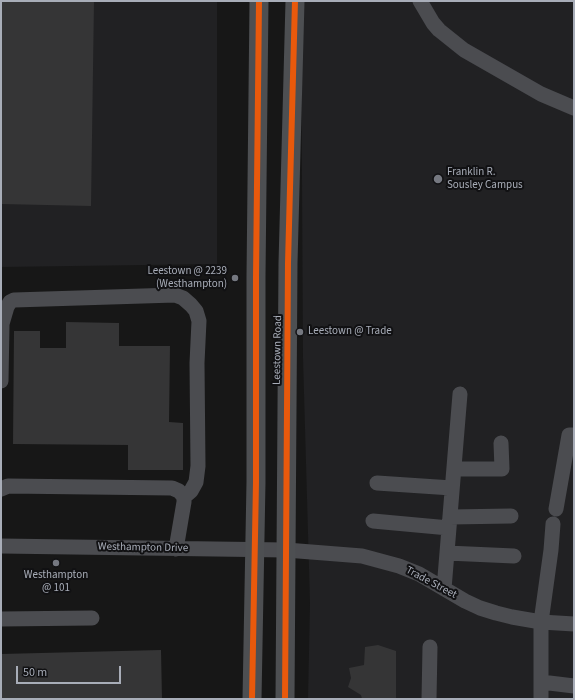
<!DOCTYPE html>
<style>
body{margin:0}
#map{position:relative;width:575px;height:700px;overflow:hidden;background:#171717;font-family:"Source Sans 3",sans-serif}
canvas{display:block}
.frame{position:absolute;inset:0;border:2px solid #a8adb8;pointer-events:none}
.scale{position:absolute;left:16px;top:666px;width:105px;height:18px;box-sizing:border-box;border:2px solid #a8adb8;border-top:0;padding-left:5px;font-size:12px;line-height:14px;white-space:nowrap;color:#a8adb8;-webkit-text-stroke:3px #111113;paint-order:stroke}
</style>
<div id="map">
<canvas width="575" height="700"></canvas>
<div class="frame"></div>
<div class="scale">50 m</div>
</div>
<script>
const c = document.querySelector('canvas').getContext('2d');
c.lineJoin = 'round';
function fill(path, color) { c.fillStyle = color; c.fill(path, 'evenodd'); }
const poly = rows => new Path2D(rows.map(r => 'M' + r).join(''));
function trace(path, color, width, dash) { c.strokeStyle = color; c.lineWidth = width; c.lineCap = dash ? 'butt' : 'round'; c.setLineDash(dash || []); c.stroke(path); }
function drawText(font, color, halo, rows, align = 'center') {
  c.font = font + ' "Source Sans 3",sans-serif'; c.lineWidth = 4; c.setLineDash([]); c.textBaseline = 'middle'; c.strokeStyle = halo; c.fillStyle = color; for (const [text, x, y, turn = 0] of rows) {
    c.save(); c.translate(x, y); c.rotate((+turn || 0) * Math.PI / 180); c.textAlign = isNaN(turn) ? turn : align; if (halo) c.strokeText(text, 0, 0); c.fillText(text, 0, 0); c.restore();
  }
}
fill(poly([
 [1,1,217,1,217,264,1,267],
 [301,1,574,1,574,699,308,699,310,603,303,358]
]), '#212123');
fill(poly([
 [1,1,94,1,91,206,1,204],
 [66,322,119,323,119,346,170,346,169,422,183,423,183,470,128,470,128,445,13,444,14,331,40,331,40,348,66,348],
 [378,645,396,651,396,699,362,699,361,695,348,687,351,678,349,668,364,665,365,647],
 [161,650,162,699,1,699,1,654]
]), '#353536');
trace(poly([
 [420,1,433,23,439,30,464,50,541,94,574,108],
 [1,381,2,324,7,307,10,302,14,300,175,295,183,298,191,305,196,311,199,321,197,363,198,466,196,482,191,491,184,497],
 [454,469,502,469,501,443],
 [377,483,452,488],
 [1,489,8,486,172,488,179,491,184,497,184,502,176,549],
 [556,509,569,435,574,435],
 [450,517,511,516],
 [373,521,449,528],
 [1,546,286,550,362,556,399,566,419,574,465,601,480,608,496,613,512,617,541,622,574,624],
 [447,553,514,556],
 [444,589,460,394],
 [1,619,92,618],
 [541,682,574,686],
 [429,699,430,647],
 [541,699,541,622,551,550,553,524]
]), '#4b4c50', 15);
trace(poly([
 [252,699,256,482,256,276,259,1],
 [285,699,288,263,295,1]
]), '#4d4f52', 19);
trace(poly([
 [252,699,256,482,256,276,259,1],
 [285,699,288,263,295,1]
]), '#e8590c', 6);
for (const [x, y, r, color] of [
 [438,179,5,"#757880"],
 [235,278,4,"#757880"],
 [300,332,4,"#757880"],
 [56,563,4,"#757880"]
]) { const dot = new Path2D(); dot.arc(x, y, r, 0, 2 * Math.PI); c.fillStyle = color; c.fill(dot); trace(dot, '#111113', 1.5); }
drawText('11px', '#a8adb8', '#111113', [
 ["Franklin R.",447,173],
 ["Sousley Campus",447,186],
 ["Leestown @ 2239",227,272,"right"],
 ["(Westhampton)",227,285,"right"],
 ["Leestown @ Trade",308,332],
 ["Westhampton",56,576,"center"],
 ["@ 101",56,589,"center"]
], 'left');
drawText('11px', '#a8adb8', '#111113', [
 ["Leestown Road",278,350,-89],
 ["Westhampton Drive",143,548,1],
 ["Trade Street",431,583,28]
]);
</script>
